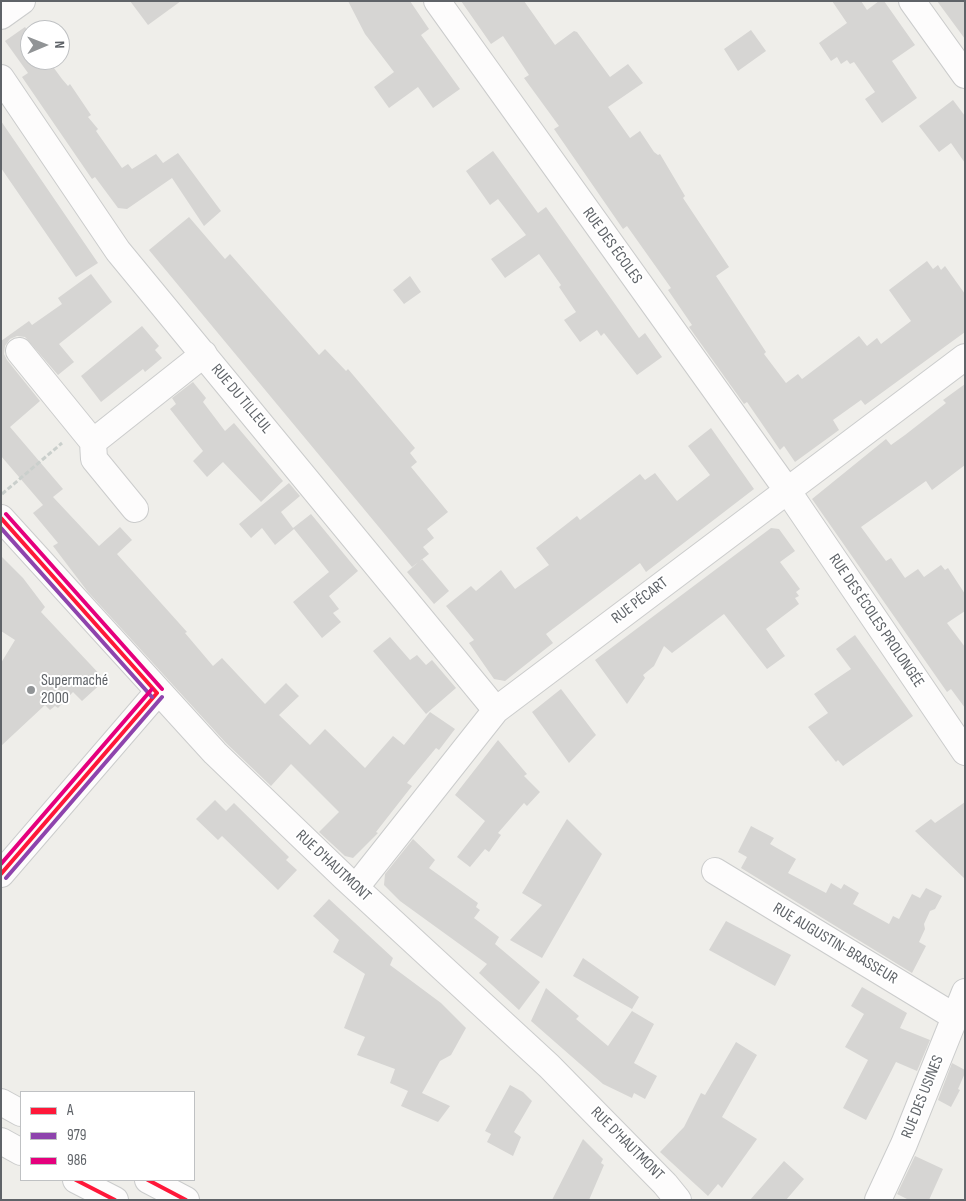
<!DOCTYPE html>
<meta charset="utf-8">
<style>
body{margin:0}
#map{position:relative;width:966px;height:1201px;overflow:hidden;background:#efeeea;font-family:"Sofia Sans Condensed",sans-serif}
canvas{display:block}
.frame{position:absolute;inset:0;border:2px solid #5f6368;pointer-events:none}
.legend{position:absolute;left:20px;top:1091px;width:175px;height:90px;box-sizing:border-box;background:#fff;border:1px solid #bfc1c3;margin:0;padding:6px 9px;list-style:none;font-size:15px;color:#5f6368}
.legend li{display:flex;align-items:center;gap:10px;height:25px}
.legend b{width:25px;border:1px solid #bfc1c3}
.north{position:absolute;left:20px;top:20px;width:50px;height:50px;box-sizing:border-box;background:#fff;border:1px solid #bfc1c3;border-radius:50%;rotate:89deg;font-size:14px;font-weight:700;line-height:20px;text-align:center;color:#5f6368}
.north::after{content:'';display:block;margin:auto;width:18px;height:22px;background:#919496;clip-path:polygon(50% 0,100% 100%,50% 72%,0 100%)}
</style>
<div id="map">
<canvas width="966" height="1201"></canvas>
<div class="frame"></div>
<ul class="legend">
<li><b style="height:6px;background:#ff1839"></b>A</li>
<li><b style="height:6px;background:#8e44ad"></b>979</li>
<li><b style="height:6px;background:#e5007d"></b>986</li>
</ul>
<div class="north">N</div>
</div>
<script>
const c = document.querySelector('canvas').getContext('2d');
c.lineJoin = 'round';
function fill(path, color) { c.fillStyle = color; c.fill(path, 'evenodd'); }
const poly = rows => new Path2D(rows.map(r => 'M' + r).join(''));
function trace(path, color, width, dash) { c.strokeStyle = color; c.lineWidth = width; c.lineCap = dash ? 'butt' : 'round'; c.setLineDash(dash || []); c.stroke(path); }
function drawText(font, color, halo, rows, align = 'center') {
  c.font = font + ' "Sofia Sans Condensed",sans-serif'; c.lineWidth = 4; c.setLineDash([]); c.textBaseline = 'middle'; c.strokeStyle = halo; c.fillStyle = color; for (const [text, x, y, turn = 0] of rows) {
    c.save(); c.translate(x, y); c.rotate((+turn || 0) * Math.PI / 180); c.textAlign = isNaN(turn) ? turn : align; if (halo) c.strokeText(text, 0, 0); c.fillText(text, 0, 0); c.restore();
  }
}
fill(poly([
 [130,1,181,1,148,25],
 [348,1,410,1,429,29,421,35,460,89,433,108,418,87,389,108,374,87,394,72,365,34],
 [461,1,524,1,555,45,574,31,577,32,610,77,628,64,643,83,608,107,630,138,640,131,654,152,658,155,660,154,685,196,683,198,729,267,716,276,766,352,764,354,786,383,798,374,802,379,859,336,867,346,877,338,881,344,911,321,889,290,927,261,933,269,938,265,941,270,945,266,965,294,965,332,865,405,861,400,833,420,839,430,795,462,784,446,780,450,747,402,744,404,689,327,692,325,668,290,671,288,627,226,623,229,554,129,559,126,524,78,529,75,503,36,491,44],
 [832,1,861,1,867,10,879,1,884,1,915,45,892,61,917,98,882,123,865,99,875,92,854,62,850,64,847,60,841,64,837,57,831,61,819,43,847,23],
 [937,1,965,1,965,39],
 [25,27,30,34,30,60,48,60,62,79,68,86,70,84,91,115,88,117,98,129,96,131,122,168,128,164,132,169,156,154,163,163,178,153,221,211,204,226,172,178,127,209,118,208,95,177,92,179,22,77,28,73,5,41],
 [751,30,766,51,738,71,724,49],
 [953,100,965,116,965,163,951,143,939,152,919,126],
 [1,121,98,263,76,277,1,168],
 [493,151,538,213,546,207,639,338,645,333,662,357,637,375,604,333,601,336,597,330,580,342,564,320,576,312,559,287,561,285,539,254,505,278,491,259,526,235,498,199,490,205,466,171],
 [189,217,225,259,230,254,319,355,325,349,346,371,348,369,415,448,410,453,417,462,411,467,448,512,427,529,434,538,423,547,429,554,412,567,149,250],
 [91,274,112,302,59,344,74,362,58,375,25,337,17,336,10,339,5,346,4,354,7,360,40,401,10,427,63,489,53,497,99,546,120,527,132,540,117,554,187,632,185,633,213,666,222,658,265,704,286,683,299,696,279,715,310,745,325,729,365,768,393,736,404,745,430,712,455,729,439,750,436,748,407,783,412,786,376,832,378,833,353,858,345,856,319,832,339,812,291,764,271,786,226,743,88,592,53,546,58,543,33,513,43,505,1,456,1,341,29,321,32,325,62,304,58,298],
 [410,276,421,292,404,304,393,290],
 [142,326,159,346,155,350,162,358,145,372,143,369,101,402,81,376],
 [193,382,206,398,203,402,225,431,234,423,283,481,261,502,223,462,207,477,193,461,203,451,170,409,176,404,172,398],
 [965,384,965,465,932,490,926,481,861,527,886,561,891,558,905,578,918,569,924,577,941,565,945,570,948,568,965,594,965,611,947,623,965,647,965,708,951,689,947,692,812,499,886,439,891,445,905,435,946,403,943,400],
 [711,428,754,489,646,572,640,563,546,634,553,643,505,681,494,679,469,643,474,640,446,606,471,586,476,591,501,570,515,589,549,565,536,548,577,516,580,520,640,474,645,480,655,473,677,501,710,475,688,446],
 [289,483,300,496,281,512,293,528,311,514,358,571,329,596,339,609,333,613,341,622,322,638,293,602,329,572,294,529,275,545,262,528,251,538,239,524],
 [771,528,779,529,795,551,780,562,800,589,796,592,799,596,795,598,799,604,766,629,785,656,767,669,724,614,672,653,664,646,654,666,643,675,645,678,627,704,595,660],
 [1,556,23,578,45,607,41,612,105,680,82,701,73,692,58,708,55,706,50,710,45,705,1,746,1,663,15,640,1,631],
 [422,559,449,591,434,604,407,572],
 [855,635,913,716,843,766,838,760,836,762,808,727,828,713,814,694,851,669,836,649],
 [390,637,410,660,417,655,426,665,432,660,456,688,426,714,373,651],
 [561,689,596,735,569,763,532,712],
 [498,740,527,774,524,776,540,792,527,806,524,803,498,833,501,835,489,852,485,849,470,867,457,857,485,821,455,795],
 [215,800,226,811,234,803,289,857,286,860,297,870,278,890,222,836,218,840,196,819],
 [965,802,965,879,915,831,931,819,935,823],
 [567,819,602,854,542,958,510,940,542,905,522,893],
 [751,826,774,838,770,844,796,859,788,873,826,893,831,883,841,889,844,884,859,893,853,904,889,924,893,916,899,919,912,894,920,898,926,888,942,896,935,909,930,911,924,924,925,929,919,942,926,946,912,973,741,868,747,857,738,852],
 [413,839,435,860,429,868,478,903,476,907,480,910,474,918,499,937,495,944,540,982,519,1010,479,973,487,964,400,901,384,885,385,874],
 [329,899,393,958,390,965,441,1003,466,1028,451,1055,440,1061,422,1093,450,1106,438,1122,401,1106,408,1091,390,1083,395,1069,357,1055,365,1037,344,1028,365,974,333,952,339,940,313,916],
 [726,921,791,955,775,986,709,950],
 [583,958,639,997,632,1009,573,976],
 [862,987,907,1013,900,1028,930,1040,917,1071,896,1062,866,1120,843,1108,868,1060,845,1047,864,1014,851,1006],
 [546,988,579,1016,576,1019,608,1046,632,1011,654,1024,634,1063,657,1076,645,1099,634,1093,632,1098,603,1084,531,1021],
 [736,1042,757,1055,722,1117,757,1139,722,1188,718,1184,708,1196,660,1152,684,1127,701,1093,705,1095],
 [952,1063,965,1070,965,1073,958,1089,960,1090,951,1107,938,1100],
 [510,1085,523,1092,532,1101,514,1132,521,1137,513,1156,487,1142,491,1134,485,1131],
 [583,1139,603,1159,601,1163,604,1165,589,1200,552,1200],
 [915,1156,943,1169,929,1200,909,1200,897,1194],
 [784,1161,804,1179,786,1200,750,1200]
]), '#d6d5d3');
const minor = poly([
 [437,1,787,490,965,752],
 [912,1,965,75],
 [1,16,22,1],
 [1,78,118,251,496,710],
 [19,351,93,442,204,354],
 [93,442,94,459,135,509],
 [1,518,215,753,344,877,549,1066,665,1184,678,1200],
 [715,871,955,1017],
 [1,874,157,693],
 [356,887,496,710,965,357],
 [1,1102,21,1113],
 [1,1141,21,1152],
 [76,1180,115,1200],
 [148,1180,186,1200],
 [878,1200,904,1144,965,992]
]);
trace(minor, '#cbcccc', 28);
trace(poly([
 [2,494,62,443]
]), '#cacfcc', 3, [5, 2.5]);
trace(minor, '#fdfcfc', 26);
trace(poly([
 [1,518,157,693],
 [1,874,157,693],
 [76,1180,115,1200],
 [148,1180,186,1200]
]), '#ff1839', 4);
trace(poly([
 [1,528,152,697],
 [6,878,162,697]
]), '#8e44ad', 4);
trace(poly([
 [6,514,162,689],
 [1,864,152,689]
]), '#e5007d', 4);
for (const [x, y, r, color] of [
 [31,690,5,"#919496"]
]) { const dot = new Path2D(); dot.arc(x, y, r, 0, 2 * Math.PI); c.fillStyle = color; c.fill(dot); trace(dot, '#fff', 2); }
drawText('16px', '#5f6368', '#fff', [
 ["RUE DES ÉCOLES",612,246,54],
 ["RUE DU TILLEUL",241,399,50],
 ["RUE PÉCART",640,601,-37],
 ["RUE DES ÉCOLES PROLONGÉE",876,621,56],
 ["RUE D'HAUTMONT",333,866,43],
 ["RUE AUGUSTIN-BRASSEUR",835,944,31],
 ["RUE DES USINES",923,1097,-68],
 ["RUE D'HAUTMONT",627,1144,45]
]);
drawText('16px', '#5f6368', '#fff', [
 ["Supermaché",41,681],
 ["2000",41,699]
], 'left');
</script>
